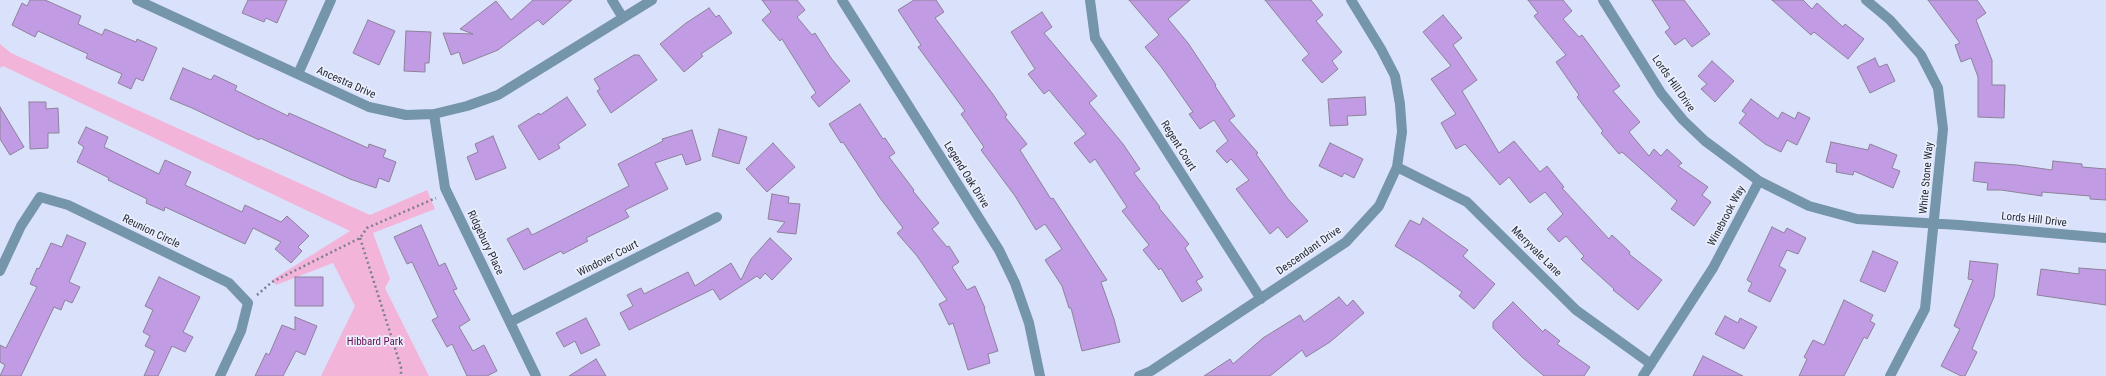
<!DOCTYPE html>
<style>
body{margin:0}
canvas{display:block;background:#dae1fb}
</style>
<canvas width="2106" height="376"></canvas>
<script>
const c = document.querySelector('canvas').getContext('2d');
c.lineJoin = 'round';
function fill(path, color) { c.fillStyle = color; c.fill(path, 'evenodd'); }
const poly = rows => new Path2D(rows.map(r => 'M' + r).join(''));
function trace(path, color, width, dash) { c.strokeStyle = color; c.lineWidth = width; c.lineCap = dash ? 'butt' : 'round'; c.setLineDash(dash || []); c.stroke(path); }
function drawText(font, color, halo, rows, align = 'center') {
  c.font = font + ' "Roboto Condensed",sans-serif'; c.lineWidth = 3.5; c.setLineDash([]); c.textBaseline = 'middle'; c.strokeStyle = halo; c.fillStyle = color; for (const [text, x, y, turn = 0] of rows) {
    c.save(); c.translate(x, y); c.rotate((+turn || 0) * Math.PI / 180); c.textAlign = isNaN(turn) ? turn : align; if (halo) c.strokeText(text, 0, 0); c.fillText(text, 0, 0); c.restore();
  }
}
fill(poly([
 [0,44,11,53,370,215,427,190,435,209,373,233,390,279,385,288,429,376,321,376,355,306,333,263,276,285,272,280,350,231,3,66,0,68]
]), '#f3b4da');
const building = poly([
 [30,0,45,0,81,16,78,24,102,35,105,29,136,42,137,39,157,48,143,81,136,78,131,89,118,83,122,74,86,58,88,54,38,31,35,37,12,25,22,3,27,6,30,0],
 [248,0,287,0,277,23,266,18,264,22,242,13,248,0],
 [533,0,572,0,543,25,538,20,498,50,463,64,459,52,451,55,443,33,473,34,460,29,496,1,511,20,533,0],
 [762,0,797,0,805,10,797,17,812,35,815,33,831,58,850,81,819,107,811,97,816,93,782,39,780,41,762,20,771,12,762,0],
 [914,0,936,0,944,12,935,18,992,93,1007,115,1005,117,1027,144,1020,150,1051,199,1053,198,1107,280,1101,282,1114,319,1120,342,1082,351,1071,308,1069,308,1062,286,1045,260,1062,249,1045,224,1036,230,1015,196,981,150,984,147,961,114,965,111,918,47,921,45,898,10,914,0],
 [1129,0,1190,0,1168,19,1188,43,1216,85,1215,86,1235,116,1229,120,1258,153,1256,154,1288,199,1308,221,1287,238,1278,227,1270,234,1236,189,1249,180,1231,159,1227,163,1216,151,1228,141,1214,120,1200,129,1189,114,1193,112,1162,68,1145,47,1159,35,1129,0],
 [1265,0,1311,0,1323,15,1316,21,1342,52,1332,61,1338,69,1322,83,1302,60,1309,54,1265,0],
 [1528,0,1563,0,1572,11,1563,19,1579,37,1582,35,1620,86,1613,91,1640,122,1629,132,1649,156,1654,149,1661,156,1667,149,1682,163,1678,166,1708,187,1702,195,1711,202,1694,226,1671,209,1677,201,1622,152,1619,154,1601,133,1603,131,1577,97,1579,95,1556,62,1566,55,1534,16,1538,13,1528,0],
 [1652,0,1684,0,1710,34,1692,47,1685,38,1675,45,1665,32,1670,28,1652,0],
 [1772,0,1803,0,1812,9,1817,3,1843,27,1845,24,1864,39,1848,59,1814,32,1811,35,1772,0],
 [1928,0,1977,0,1986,13,1976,20,1992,60,1992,85,2005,85,2004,118,1978,117,1978,77,1971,58,1961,62,1955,45,1960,43,1928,0],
 [709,8,716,17,719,15,732,33,701,54,703,56,684,72,660,44,686,23,709,8],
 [1042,12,1052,27,1044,33,1097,96,1089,103,1123,144,1140,169,1134,173,1160,207,1159,208,1189,244,1185,248,1203,277,1196,281,1202,290,1182,302,1161,268,1159,270,1143,250,1149,245,1122,211,1127,207,1095,159,1090,163,1074,143,1086,134,1049,90,1044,94,1028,74,1035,69,1011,32,1042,12],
 [1443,15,1462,38,1453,45,1477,80,1462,91,1499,153,1514,141,1540,172,1547,166,1564,187,1562,188,1609,239,1612,235,1630,252,1629,254,1662,280,1638,310,1613,290,1614,289,1581,259,1584,256,1566,236,1559,242,1547,229,1563,214,1545,192,1530,203,1509,177,1500,185,1465,144,1456,149,1441,123,1456,114,1431,79,1451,66,1423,32,1443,15],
 [368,20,395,31,379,65,353,53,368,20],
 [406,31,431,32,429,63,425,63,425,72,404,71,406,31],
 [634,55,639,55,657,80,611,113,597,91,600,89,594,79,634,55],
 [1875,58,1879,67,1887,64,1895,81,1870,93,1857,67,1875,58],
 [1712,61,1734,81,1715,102,1701,89,1707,84,1698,76,1712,61],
 [183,68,211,80,214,75,237,86,235,90,288,116,289,113,368,148,369,144,386,150,383,157,396,162,389,182,379,178,376,188,350,179,260,138,259,140,192,108,170,99,183,68],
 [567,97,586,125,558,144,560,148,539,160,518,126,539,113,540,115,567,97],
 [1365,97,1366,115,1347,116,1348,125,1330,126,1328,99,1365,97],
 [1751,99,1778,119,1782,112,1795,119,1798,112,1810,118,1797,145,1787,140,1781,152,1765,144,1739,123,1746,114,1742,111,1751,99],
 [29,102,46,102,46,109,58,108,59,133,48,133,48,148,30,149,29,102],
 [860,104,883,139,885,138,895,153,889,157,914,190,913,191,939,223,932,229,947,247,949,246,959,262,952,267,967,290,975,286,985,308,984,308,998,351,988,354,990,363,968,370,953,323,949,325,939,304,947,300,917,256,897,233,903,228,880,198,843,142,841,143,829,124,860,104],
 [0,107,24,147,10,155,0,139,0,107],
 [86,127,108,137,104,147,159,174,165,160,191,172,185,185,242,212,245,205,281,222,287,216,309,236,298,247,302,251,291,263,275,249,281,242,253,228,245,244,165,207,164,211,146,203,147,199,108,180,109,178,77,162,84,147,78,143,86,127],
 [719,129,747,137,739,164,712,156,719,129],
 [692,130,701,160,686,165,682,154,655,163,668,189,625,210,629,217,586,238,588,241,563,254,561,251,524,270,507,239,528,228,532,235,629,186,618,164,663,141,662,139,692,130],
 [493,136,506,168,476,180,467,157,478,152,475,144,493,136],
 [1831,142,1868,150,1870,144,1897,155,1892,168,1900,171,1893,188,1854,171,1853,175,1836,172,1837,164,1826,162,1831,142],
 [773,143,795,167,767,192,746,169,773,143],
 [1330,143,1363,159,1354,178,1344,173,1342,177,1319,166,1330,143],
 [2053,161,2082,164,2082,167,2106,169,2106,200,2090,199,2090,196,2042,192,2042,196,2001,190,1987,190,1988,183,1973,181,1975,162,2017,165,2052,170,2053,161],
 [772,194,789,197,788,203,800,204,796,234,777,232,785,222,768,219,772,194],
 [1423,218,1468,250,1463,256,1495,284,1474,309,1459,296,1462,292,1421,262,1395,246,1410,220,1420,225,1423,218],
 [421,225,439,266,445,263,457,289,453,290,470,320,459,327,473,351,484,345,497,371,487,376,467,376,452,344,447,347,432,320,438,317,412,262,407,264,394,237,421,225],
 [1772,227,1784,233,1787,228,1806,238,1798,254,1787,250,1779,266,1786,270,1770,302,1748,291,1752,283,1747,280,1772,227],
 [67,235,86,243,69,282,80,287,72,303,65,300,61,310,54,307,21,376,0,376,5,365,0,362,0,345,6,348,37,287,30,284,37,268,39,269,51,243,62,247,67,235],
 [770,238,792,259,772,280,765,273,760,279,757,276,720,300,713,289,629,330,620,313,633,306,627,295,641,288,644,294,688,272,695,286,731,263,741,280,751,259,770,238],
 [1873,251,1898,262,1885,292,1860,281,1873,251],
 [1970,261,1998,264,1994,297,1972,349,1977,352,1965,376,1961,376,1941,366,1960,329,1954,326,1973,280,1968,279,1970,261],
 [2079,268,2106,270,2106,305,2037,295,2041,269,2079,274,2079,268],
 [159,277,200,297,183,332,193,337,185,352,172,346,158,376,144,376,155,351,145,346,150,336,143,332,153,310,145,306,159,277],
 [295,277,323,277,323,306,295,306,295,277],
 [1339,297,1347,306,1353,300,1364,313,1330,342,1306,357,1302,350,1270,376,1204,376,1230,359,1233,364,1263,338,1300,315,1304,322,1339,297],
 [1844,300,1873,315,1870,321,1875,324,1867,339,1864,337,1844,376,1799,376,1807,359,1804,357,1813,340,1824,345,1844,300],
 [1513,302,1543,332,1545,329,1560,341,1557,344,1590,367,1584,376,1544,376,1522,357,1493,328,1493,322,1513,302],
 [1725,316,1738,323,1740,318,1757,327,1744,349,1715,334,1725,316],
 [295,317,317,326,305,355,296,351,283,376,255,376,266,353,269,355,282,325,295,330,295,317],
 [586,318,600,345,581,354,575,341,564,347,556,333,586,318],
 [1703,356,1743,376,1693,376,1703,356],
 [596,359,606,376,569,376,596,359]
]);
fill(building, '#c19ce4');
trace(building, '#8d8299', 1);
trace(poly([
 [360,238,401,367,401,376],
 [257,295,272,282,360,238,367,228,436,198]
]), '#7a7f91', 2.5, [2, 3]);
trace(poly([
 [137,0,369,107,406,115,434,114,467,106,498,95,652,0],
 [612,0,623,18],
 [842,0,999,250,1015,283,1029,323,1040,376],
 [1090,0,1095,38,1261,299],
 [1603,0,1661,93,1683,120,1705,141,1759,181],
 [1866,0,1890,20,1921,55,1938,88,1943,129,1925,309,1890,376],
 [298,74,331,0],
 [434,114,445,188,536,376],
 [1397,167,1467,202,1576,310,1651,364],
 [0,271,21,226,40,197,68,205,229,283,248,303,241,331,220,376],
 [510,322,717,217],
 [1139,376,1151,371,1346,242,1379,206,1397,167,1402,132,1400,104,1395,76,1381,49,1351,0],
 [1643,376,1713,268,1759,181,1809,206,1857,219,1959,225,2106,238]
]), '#7595ab', 10);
drawText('11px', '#292c36', '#eaeffe', [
 ["Ancestra Drive",346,83,24],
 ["Lords Hill Drive",1673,84,55],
 ["Regent Court",1178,146,58],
 ["Legend Oak Drive",966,175,58],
 ["White Stone Way",1927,178,-85],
 ["Winebrook Way",1727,216,-62],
 ["Lords Hill Drive",2034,220,6],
 ["Reunion Circle",151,232,26],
 ["Ridgebury Place",485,243,64],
 ["Descendant Drive",1309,251,-35],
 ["Merryvale Lane",1536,252,45],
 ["Windover Court",608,259,-27]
]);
drawText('11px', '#681050', '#eaeffe', [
 ["Hibbard Park",375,342]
]);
</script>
